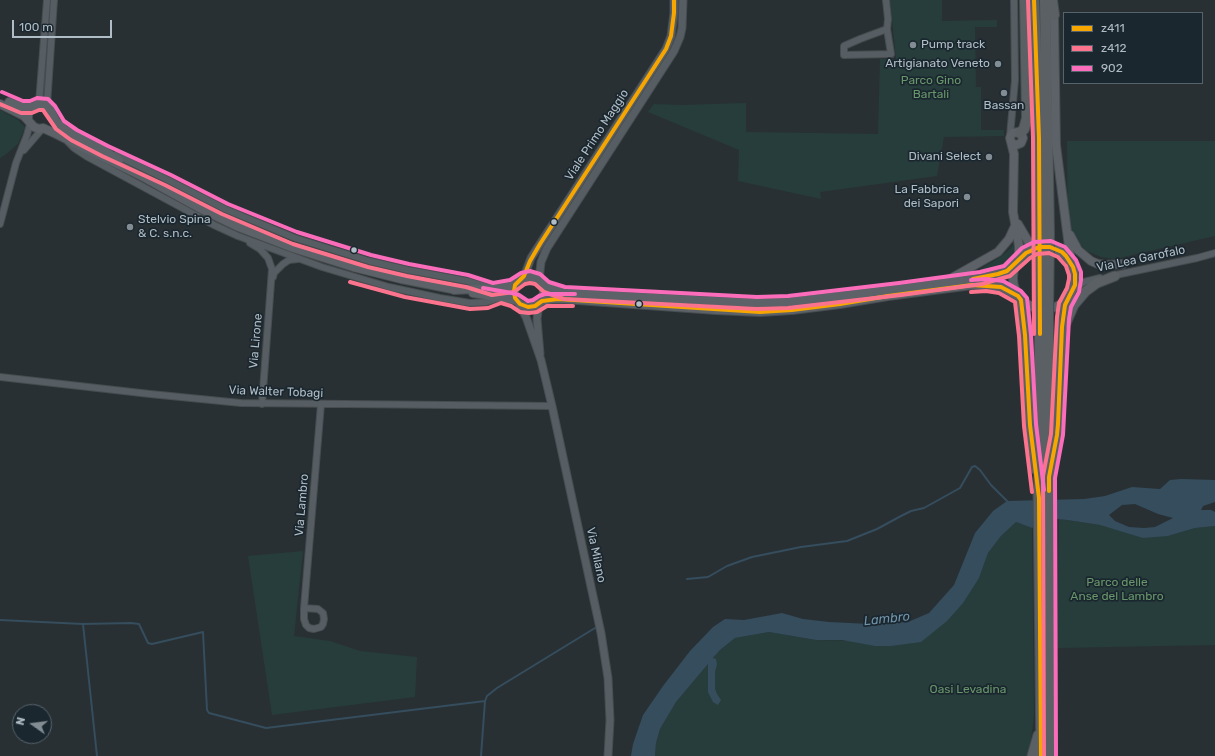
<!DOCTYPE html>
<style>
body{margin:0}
#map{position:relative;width:1215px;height:756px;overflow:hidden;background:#283034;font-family:Rubik,sans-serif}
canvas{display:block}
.legend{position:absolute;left:1063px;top:12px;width:140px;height:72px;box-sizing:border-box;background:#1b272f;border:1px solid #57636b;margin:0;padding:5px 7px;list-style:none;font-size:12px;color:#b1bdc6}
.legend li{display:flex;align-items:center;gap:8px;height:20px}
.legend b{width:20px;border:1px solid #57636b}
.north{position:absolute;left:12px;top:704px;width:40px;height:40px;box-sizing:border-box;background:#1b272f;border:1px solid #57636b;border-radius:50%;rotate:284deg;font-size:11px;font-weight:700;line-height:16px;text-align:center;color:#b1bdc6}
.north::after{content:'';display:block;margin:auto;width:14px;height:18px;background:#818c93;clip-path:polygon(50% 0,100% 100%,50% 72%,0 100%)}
.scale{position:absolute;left:12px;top:20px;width:100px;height:18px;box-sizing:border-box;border:2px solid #b1bdc6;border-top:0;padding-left:5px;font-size:12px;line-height:14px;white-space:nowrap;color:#b1bdc6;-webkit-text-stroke:3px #1b272f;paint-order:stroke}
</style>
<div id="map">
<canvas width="1215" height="756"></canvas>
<ul class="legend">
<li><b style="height:5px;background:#f7a600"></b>z411</li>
<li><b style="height:5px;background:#fc738d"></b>z412</li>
<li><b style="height:5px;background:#fb6dba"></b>902</li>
</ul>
<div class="north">N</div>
<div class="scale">100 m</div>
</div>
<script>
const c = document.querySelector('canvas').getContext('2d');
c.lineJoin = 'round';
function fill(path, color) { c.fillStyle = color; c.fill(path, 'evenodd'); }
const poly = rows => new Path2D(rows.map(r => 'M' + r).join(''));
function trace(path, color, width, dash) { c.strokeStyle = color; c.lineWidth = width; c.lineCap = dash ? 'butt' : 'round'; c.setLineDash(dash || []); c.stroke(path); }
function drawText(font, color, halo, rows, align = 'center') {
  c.font = font + ' Rubik,sans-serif'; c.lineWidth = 3.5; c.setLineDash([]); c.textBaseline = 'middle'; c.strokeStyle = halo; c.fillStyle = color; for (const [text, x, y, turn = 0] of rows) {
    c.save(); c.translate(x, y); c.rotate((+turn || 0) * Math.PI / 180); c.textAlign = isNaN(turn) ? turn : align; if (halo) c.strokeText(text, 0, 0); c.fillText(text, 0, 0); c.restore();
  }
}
fill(poly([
 [890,0,942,0,942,21,997,20,997,27,975,27,976,87,981,87,981,130,1004,130,1004,136,944,137,937,176,820,192,821,199,738,181,739,150,648,112,654,104,681,105,746,103,746,132,878,134,880,59,896,59],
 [0,110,18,120,25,127,18,144,5,155,0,158],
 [1067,141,1215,141,1215,236,1115,259,1101,257,1087,251,1074,238,1068,224],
 [1015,242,1016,254,1014,260,1008,265,993,271,969,276,1002,256,1010,249],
 [1059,519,1100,525,1114,529,1168,536,1195,528,1215,526,1215,645,1057,648],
 [1016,522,1032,528,1034,716,1029,756,655,756,656,743,660,729,676,702,720,650,735,638,769,632,816,640,921,642,979,578,988,553,1001,536],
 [303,551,294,636,330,641,360,651,417,657,415,697,272,715,248,556]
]), '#273d3b');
fill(poly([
 [1181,479,1215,480,1215,502,1203,506,1201,510,1211,510,1215,512,1215,526,1195,528,1168,536,1143,538,1100,525,1067,520,1046,518,1032,528,1016,522,1001,536,988,553,979,578,963,603,947,621,921,642,891,646,875,646,842,640,816,640,769,632,735,638,720,650,713,658,716,659,717,664,715,672,715,689,717,694,721,700,718,705,713,702,708,692,708,664,676,702,660,729,656,743,655,756,631,756,633,744,643,715,663,686,690,651,713,627,725,619,744,620,782,613,803,619,829,622,869,624,908,622,929,613,954,585,975,533,993,511,1007,501,1084,499,1105,496,1132,487,1160,489,1170,480],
 [1135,504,1158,514,1173,518,1155,527,1144,528,1129,527,1115,521,1109,515,1122,505]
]), '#354d5d');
trace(poly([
 [687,579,708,577,727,566,752,557,801,547,847,541,877,529,901,516,911,511,924,508,960,488,972,467,975,466,980,470,991,485,1009,503],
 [0,620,83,624,131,623,139,624,148,643,152,644,203,632,207,710,209,713,266,728,485,701],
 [83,624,97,756],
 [481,756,485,701,487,696,497,688,595,628]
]), '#354d5d', 2);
const minor = poly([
 [886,0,888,19,887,29,891,54,844,55,844,46,860,39,887,29],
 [39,103,47,0],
 [47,105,54,0],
 [1010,136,1015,80,1014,0],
 [68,142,74,148,86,156,214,225,238,236,322,267,389,287,440,298,470,303,487,302,500,298],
 [24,150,43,128],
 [116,155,168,180,225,209,295,238,369,261,408,270,467,281,488,287],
 [0,224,16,163,27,135,30,124],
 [250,243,260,249,268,258,272,269,262,404],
 [1111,276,1197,258,1215,253],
 [273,277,274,273,283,264,289,260,298,259],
 [1073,290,1084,282,1100,278],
 [0,377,150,394,241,403,552,406],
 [304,608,321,404],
 [304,608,318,609,323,613,324,619,323,624,321,627,314,629,309,628,306,625,304,619,304,608]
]);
const tertiary = poly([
 [523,278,525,274,531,258,540,244,666,49,671,36,674,13,674,0],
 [539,280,541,262,547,248,674,51,680,37,682,28,683,0],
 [540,302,538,311,537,319,540,354],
 [519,304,526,317,541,360,552,406,601,633,608,678,610,720,608,756]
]);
const secondary = poly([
 [1054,15,1056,145,1071,263],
 [9,102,22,107,31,107],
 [0,104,24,116,34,127,39,129,43,128,54,133,145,178,201,209,236,226,293,248,353,267,401,279,457,290],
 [28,120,28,112,32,107,38,104,45,104,50,109,56,121,64,129,105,151,119,160],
 [1012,143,1016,145,1021,143,1023,138,1021,133,1018,132,1013,133,1011,135,1010,138,1014,154,1013,212,1019,246,1019,259],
 [1018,224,1028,241,1033,245,1039,247],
 [1070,235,1078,250,1091,261,1098,264,1104,265,1123,264],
 '1013 278a31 31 0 1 1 62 0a31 31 0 1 1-62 0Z',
 [948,280,998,252,1009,239,1015,226],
 [516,283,514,291,515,299,521,305,528,307,536,305,542,300,544,292,543,285],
 [454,290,500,288,512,286,516,283,523,278,530,277,538,279,546,287,564,293,714,301,757,303,788,302,900,289,981,278,998,274,1007,271,1016,263],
 [473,293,510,299,517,301],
 [542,301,552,299,564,299,716,310,760,312,792,310,840,304,888,296,972,285,994,286,1001,287,1018,296]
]);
const primary = poly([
 [1021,300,1025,335,1030,425,1036,470],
 [1066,323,1074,305,1086,291,1097,283,1115,276],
 [1038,491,1041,756],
 [1032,756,1038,735],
 [1050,756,1049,477,1057,435,1062,327,1065,305,1070,296]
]);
const trunk = poly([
 [1034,0,1039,138,1040,233],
 [1045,0,1049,233],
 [1052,0,1054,15],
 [1020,133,1024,129,1027,118,1025,0],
 [1048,318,1049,477],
 [1039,498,1040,318]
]);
trace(minor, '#464c4f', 8);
trace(tertiary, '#464c4f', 9);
trace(secondary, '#464c4f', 10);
trace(primary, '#454d51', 11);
trace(trunk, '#454c4f', 12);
trace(minor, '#575e63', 6);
trace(tertiary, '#575e63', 7);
trace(secondary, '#5c6268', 8);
trace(primary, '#5a6064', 9);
trace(trunk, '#5b6064', 10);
const trunkBridge = poly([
 [1040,233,1040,318],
 [1048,318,1049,233]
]);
trace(trunkBridge, '#454c4f', 12, []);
trace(trunkBridge, '#5b6064', 10);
trace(poly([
 [674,0,674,13,671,36,666,49,540,244,530,261,524,276,515,285,514,291,515,298,520,304,528,307,535,306,542,301,558,299,760,312,792,310,840,304,888,296,972,285,1001,287,1018,296,1021,300,1025,335,1030,425,1039,498,1041,756],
 [1034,0,1039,138,1040,334],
 [973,279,998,274,1007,271,1026,253,1039,247,1050,247,1062,252,1066,256,1073,267,1075,274,1075,285,1065,305,1062,327,1058,424,1057,435,1049,477,1049,491]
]), '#f7a600', 4);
trace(poly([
 [1028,0,1033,138,1034,334],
 [0,104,21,113,32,113,39,110,43,110,56,129,71,140,102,156,165,185,222,214,293,244,368,267,407,276,466,287,492,295,514,292,525,284,530,283,535,284,544,292,564,299,757,309,788,308,901,295,982,284,1010,276,1030,258,1037,254,1049,253,1058,257,1066,266,1069,275,1069,279,1067,288,1059,303,1057,317,1051,434,1043,476,1044,756],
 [350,282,405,297,470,309,488,308,501,303,511,306,520,312,529,313,537,312,547,306,573,306],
 [971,292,986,291,999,293,1015,302,1019,336,1024,426,1032,492]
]), '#fc738d', 4);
trace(poly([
 [2,92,23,101,30,101,37,98,48,99,55,106,64,121,77,130,108,146,171,175,228,204,297,232,371,255,409,264,468,275,493,283,510,280,521,273,530,271,540,274,549,282,565,287,757,297,788,296,899,283,980,272,1004,266,1022,248,1034,242,1051,241,1065,247,1076,260,1081,272,1081,280,1079,292,1071,307,1069,319,1063,435,1055,478,1056,756],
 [971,280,986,279,1003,281,1021,291,1027,298,1031,335,1036,424,1044,490],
 [483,288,512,293,519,295,528,301,533,300,539,296,545,294,575,294]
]), '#fb6dba', 4);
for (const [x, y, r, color] of [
 [913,45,4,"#818c93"],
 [998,64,4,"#818c93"],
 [1004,93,4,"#818c93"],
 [989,157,4,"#818c93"],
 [967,197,4,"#818c93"],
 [554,222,3.5,"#b1bdc6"],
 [130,227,4,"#818c93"],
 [354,250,3.5,"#b1bdc6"],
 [639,304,3.5,"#b1bdc6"]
]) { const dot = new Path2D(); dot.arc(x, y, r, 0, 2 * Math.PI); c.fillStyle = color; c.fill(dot); trace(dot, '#1b272f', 1.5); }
drawText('12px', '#b1bdc6', '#1b272f', [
 ["Pump track",921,45,"left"],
 ["Artigianato Veneto",990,64],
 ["Bassan",1004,106,"center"],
 ["Divani Select",981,157],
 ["La Fabbrica",959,190],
 ["dei Sapori",959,204],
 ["Stelvio Spina",138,220,"left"],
 ["& C. s.n.c.",138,234,"left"]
], 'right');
drawText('12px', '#68976b', '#1b272f', [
 ["Parco Gino",931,81],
 ["Bartali",931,95],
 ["Parco delle",1117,583],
 ["Anse del Lambro",1117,597],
 ["Oasi Levadina",968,690]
]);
drawText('12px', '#b1bdc6', '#1b272f', [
 ["Viale Primo Maggio",597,135,-57],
 ["Via Lea Garofalo",1141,259,-12],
 ["Via Lirone",256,341,-85],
 ["Via Walter Tobagi",276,392,2],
 ["Via Lambro",302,505,-85],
 ["Via Milano",596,555,78]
]);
drawText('italic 13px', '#7194aa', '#1b272f', [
 ["Lambro",887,619,-6]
]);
</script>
